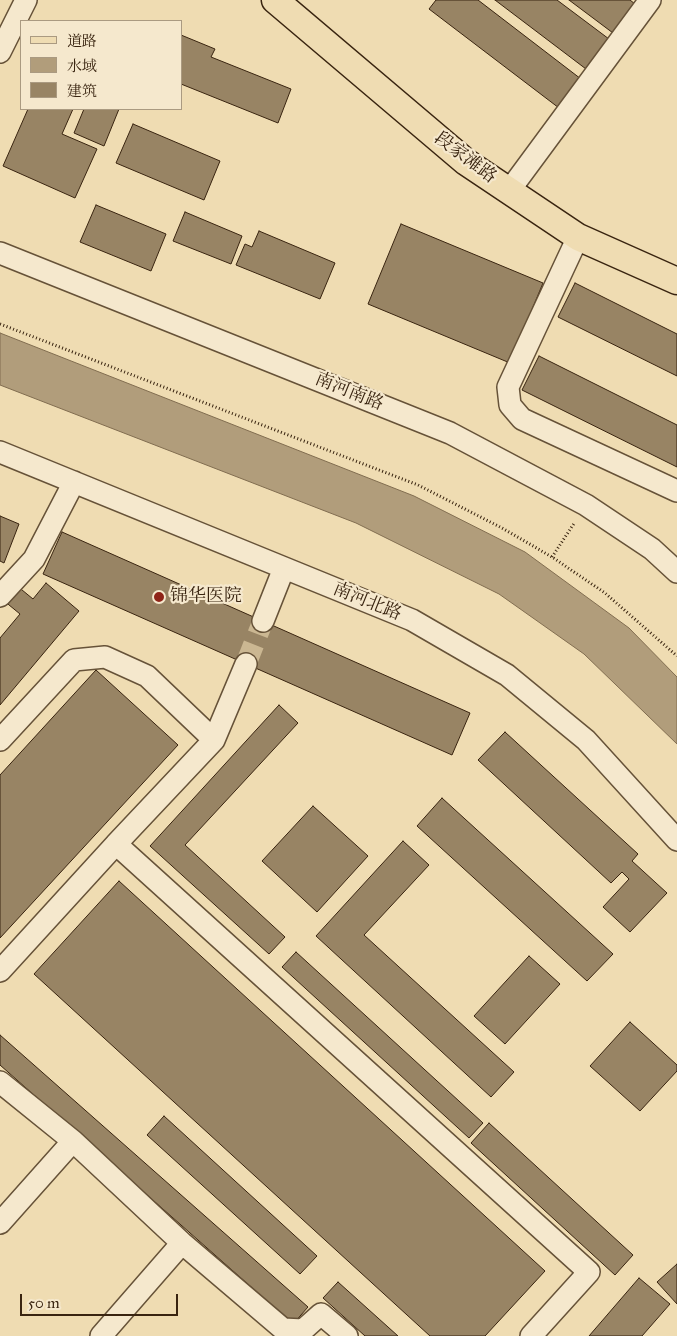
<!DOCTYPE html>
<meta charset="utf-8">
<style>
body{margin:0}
#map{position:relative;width:677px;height:1336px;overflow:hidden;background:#efdcb2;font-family:"IM FELL Great Primer","Noto Serif SC",serif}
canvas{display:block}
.legend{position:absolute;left:20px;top:20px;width:162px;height:90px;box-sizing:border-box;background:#f5e8cd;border:1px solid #aa9a81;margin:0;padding:6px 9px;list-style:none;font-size:15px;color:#392410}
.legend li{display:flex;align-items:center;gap:10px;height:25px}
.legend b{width:25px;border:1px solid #aa9a81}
.scale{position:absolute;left:20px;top:1294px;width:158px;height:22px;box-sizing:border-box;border:2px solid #392410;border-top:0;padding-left:6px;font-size:15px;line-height:18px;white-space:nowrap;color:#392410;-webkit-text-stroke:4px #f5e8cd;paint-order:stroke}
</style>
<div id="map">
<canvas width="677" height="1336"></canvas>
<ul class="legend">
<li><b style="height:6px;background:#efdcb2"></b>道路</li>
<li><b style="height:14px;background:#b19d7b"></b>水域</li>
<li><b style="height:14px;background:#988464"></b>建筑</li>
</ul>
<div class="scale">50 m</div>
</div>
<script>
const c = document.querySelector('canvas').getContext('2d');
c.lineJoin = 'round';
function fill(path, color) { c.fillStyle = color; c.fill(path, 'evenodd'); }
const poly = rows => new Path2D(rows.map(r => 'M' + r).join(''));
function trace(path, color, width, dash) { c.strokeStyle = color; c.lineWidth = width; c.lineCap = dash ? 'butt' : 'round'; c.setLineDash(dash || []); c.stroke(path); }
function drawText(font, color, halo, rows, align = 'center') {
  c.font = font + ' "IM FELL Great Primer","Noto Serif SC",serif'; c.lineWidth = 4.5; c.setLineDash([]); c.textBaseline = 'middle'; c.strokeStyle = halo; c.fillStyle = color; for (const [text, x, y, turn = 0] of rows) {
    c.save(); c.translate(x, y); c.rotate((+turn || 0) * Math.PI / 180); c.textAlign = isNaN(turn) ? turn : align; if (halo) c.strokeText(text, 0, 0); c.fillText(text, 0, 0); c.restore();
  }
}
const water = poly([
 [0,333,414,496,525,552,629,628,677,677,677,744,584,654,499,594,356,523,0,385,0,333]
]);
fill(water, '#b19d7b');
trace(water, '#816d50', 1);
const building = poly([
 [436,0,478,0,581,79,559,108,429,9,436,0],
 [495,0,557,0,609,39,586,69,495,0],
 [569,0,630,0,635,4,613,33,569,0],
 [181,35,215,49,211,57,291,89,278,123,181,84,181,35],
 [28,109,73,109,62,134,97,149,75,198,3,166,28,109],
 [84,109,119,109,104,146,74,133,84,109],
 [133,124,220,161,204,200,116,163,133,124],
 [96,205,166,234,151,271,80,242,96,205],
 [185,212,242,236,231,264,173,241,185,212],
 [401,224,543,283,510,363,368,304,401,224],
 [259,231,335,263,320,299,236,265,245,244,252,247,259,231],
 [575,283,677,334,677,376,558,317,575,283],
 [539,356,677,425,677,467,522,390,539,356],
 [0,516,19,524,4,563,0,561,0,516],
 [62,532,470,713,452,755,43,574,62,532],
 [46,583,79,611,0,705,0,638,20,614,3,600,16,585,33,599,46,583],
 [96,670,178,745,0,938,0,775,96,670],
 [279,705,298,723,185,845,285,937,269,954,150,846,279,705],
 [505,732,638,854,632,861,667,893,630,932,603,907,629,879,622,872,611,883,478,760,505,732],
 [442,798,613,954,587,981,417,826,442,798],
 [313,806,368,856,317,912,262,861,313,806],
 [403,841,429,865,364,935,514,1072,491,1097,316,936,403,841],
 [119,881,545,1271,485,1336,430,1336,34,974,119,881],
 [296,952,483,1123,469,1138,282,967,296,952],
 [529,956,560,984,505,1044,474,1016,529,956],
 [630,1022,677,1065,677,1071,640,1111,590,1066,630,1022],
 [0,1035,308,1307,293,1324,0,1065,0,1035],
 [164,1116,317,1256,300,1274,147,1135,164,1116],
 [489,1123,633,1255,615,1275,471,1143,489,1123],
 [677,1264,677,1304,657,1282,677,1264],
 [639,1278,670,1304,642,1336,589,1336,639,1278],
 [338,1282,398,1336,365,1336,323,1298,338,1282]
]);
fill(building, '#988464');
trace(building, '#392410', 1);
trace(poly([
 [246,664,263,621]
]), '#cbb792', 21, [21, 11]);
const minor = poly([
 [0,52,26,0],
 [509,191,650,0],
 [578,237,508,387,510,405,522,419,677,491],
 [0,253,450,433,586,505,652,549,677,572],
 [0,452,412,620,507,675,586,740,677,840],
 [0,596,34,559,74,482],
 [263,621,284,568],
 [0,740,74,660,105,657,147,676,214,740],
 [116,844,214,740,246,664],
 [0,971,116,844,589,1272,531,1336],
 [0,1082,73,1141,182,1243,283,1329,303,1330,321,1314,347,1336],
 [0,1223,73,1141],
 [101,1336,182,1243]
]);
const major = poly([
 [275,0,466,162,578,237,677,281]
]);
trace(minor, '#665238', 24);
trace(major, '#392410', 29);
trace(poly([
 [0,324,418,485,502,528,552,557,605,593,677,656],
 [552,557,575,522]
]), '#392410', 3, [1, 2.5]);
trace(minor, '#f5e8cd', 21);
trace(major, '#efdcb2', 26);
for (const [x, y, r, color] of [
 [159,597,6,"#8f2418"]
]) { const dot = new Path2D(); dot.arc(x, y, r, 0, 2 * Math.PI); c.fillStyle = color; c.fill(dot); trace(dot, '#f5e8cd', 2); }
drawText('18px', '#392410', '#f5e8cd', [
 ["段家滩路",465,158,37],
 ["南河南路",349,392,22],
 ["南河北路",367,602,22]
]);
drawText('18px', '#392410', '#f5e8cd', [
 ["锦华医院",170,597]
], 'left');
</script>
